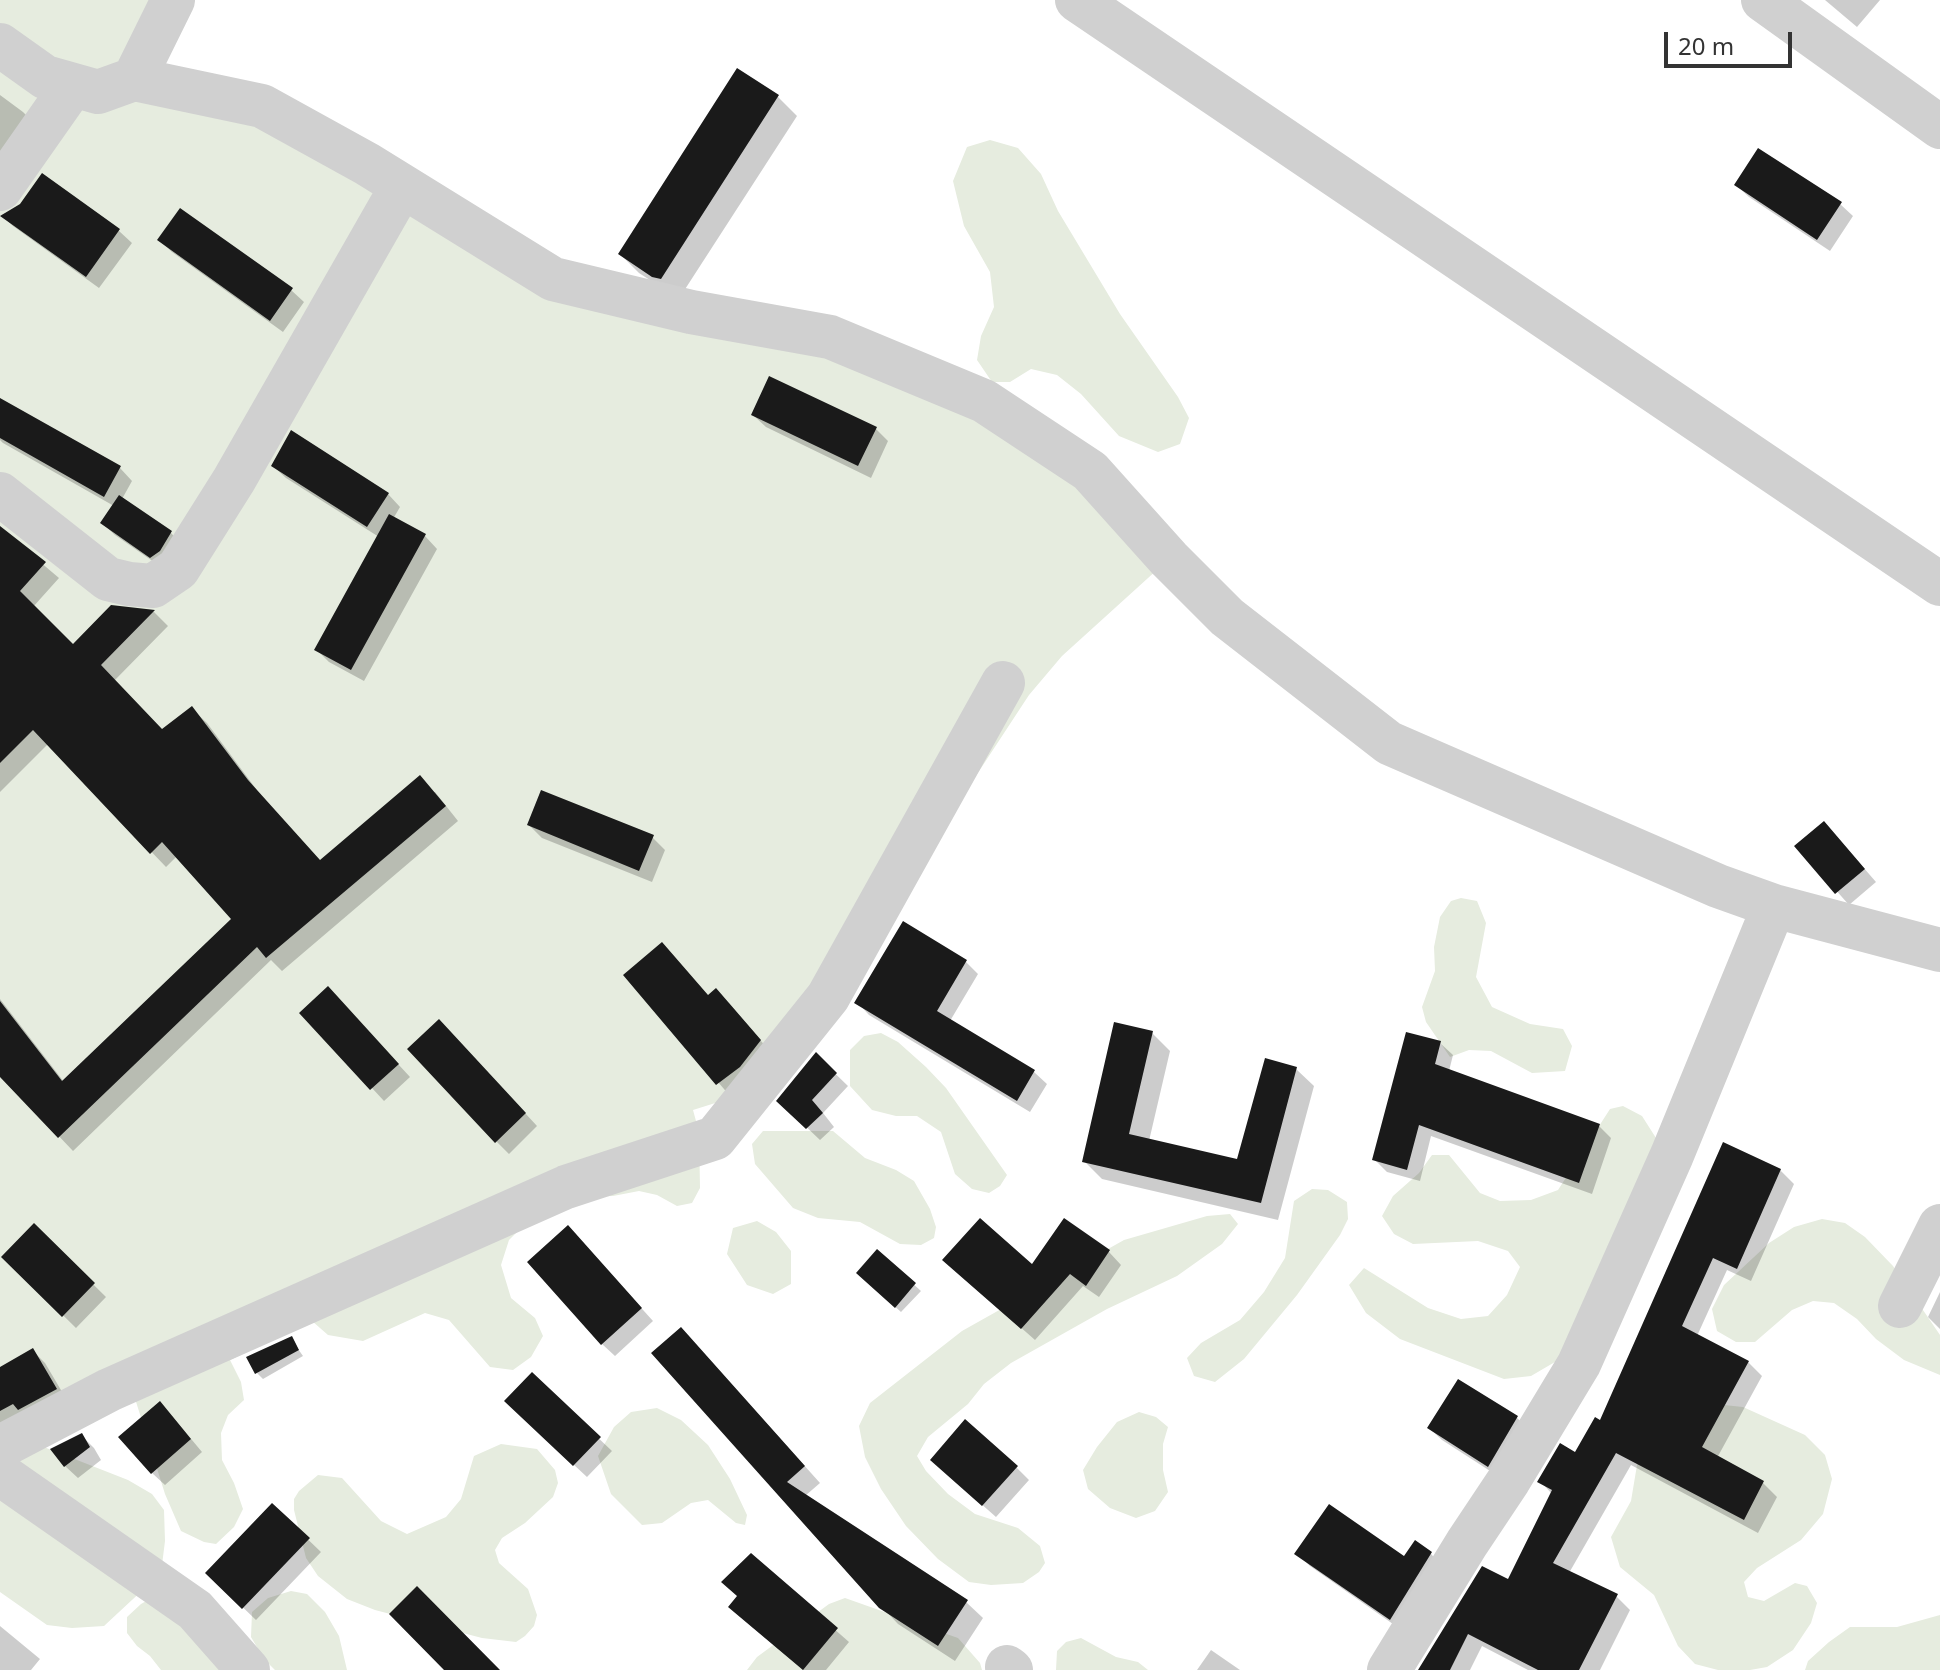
<!DOCTYPE html>
<style>
body{margin:0}
#map{position:relative;width:1940px;height:1670px;overflow:hidden;background:#fff;font-family:"Noto Sans",sans-serif}
canvas{display:block}
.scale{position:absolute;left:1664px;top:32px;width:128px;height:36px;box-sizing:border-box;border:4px solid #333;border-top:0;padding-left:10px;font-size:24px;line-height:28px;white-space:nowrap;color:#333;-webkit-text-stroke:6px #fff;paint-order:stroke}
</style>
<div id="map">
<canvas width="1940" height="1670"></canvas>
<div class="scale">20 m</div>
</div>
<script>
const c = document.querySelector('canvas').getContext('2d');
c.lineJoin = 'round';
function fill(path, color) { c.fillStyle = color; c.fill(path, 'evenodd'); }
const poly = rows => new Path2D(rows.map(r => 'M' + r).join(''));
function trace(path, color, width, dash) { c.strokeStyle = color; c.lineWidth = width; c.lineCap = dash ? 'butt' : 'round'; c.setLineDash(dash || []); c.stroke(path); }
fill(poly([
 [0,0,173,0,134,78,262,106,553,279,984,401,1169,559,1062,656,1029,695,943,826,728,1099,693,1110,699,1132,700,1188,692,1203,677,1206,657,1195,639,1191,613,1196,584,1197,531,1218,509,1240,501,1265,511,1298,535,1318,543,1336,531,1357,513,1370,490,1367,449,1320,425,1313,363,1341,328,1335,312,1321,230,1360,241,1382,244,1400,228,1415,221,1433,222,1460,234,1483,243,1509,234,1527,216,1544,204,1542,181,1531,165,1494,132,1389,26,1440,128,1480,152,1494,164,1510,165,1541,161,1573,104,1626,72,1628,47,1625,0,1592],
 [990,140,1018,148,1041,174,1058,211,1120,314,1178,397,1189,418,1180,444,1158,452,1119,436,1081,394,1057,375,1031,369,1010,382,992,382,977,360,981,336,994,307,990,272,964,226,953,181,967,147],
 [1461,898,1477,901,1486,923,1476,977,1492,1007,1530,1024,1563,1029,1572,1046,1565,1071,1532,1073,1491,1051,1469,1050,1450,1057,1426,1022,1422,1007,1435,971,1434,947,1440,917,1451,901],
 [881,1033,898,1042,926,1067,946,1088,1007,1175,1000,1186,989,1193,972,1189,955,1174,941,1132,917,1116,896,1116,872,1110,850,1086,850,1050,864,1036],
 [1623,1106,1642,1116,1656,1138,1584,1345,1531,1376,1504,1379,1400,1339,1366,1313,1349,1285,1364,1268,1428,1308,1461,1319,1488,1316,1507,1295,1520,1267,1508,1251,1478,1241,1413,1244,1394,1234,1382,1216,1393,1196,1419,1173,1432,1155,1449,1155,1480,1193,1500,1201,1531,1200,1558,1190,1610,1109],
 [763,1131,833,1131,865,1158,896,1170,914,1181,930,1209,936,1227,934,1238,921,1245,900,1244,860,1222,818,1218,793,1208,755,1164,752,1144],
 [1312,1189,1328,1190,1347,1202,1348,1219,1340,1235,1297,1295,1244,1359,1215,1382,1194,1376,1187,1358,1201,1343,1240,1320,1264,1292,1285,1258,1294,1201],
 [1230,1214,1238,1224,1222,1244,1177,1276,1107,1309,1011,1363,984,1384,968,1404,928,1437,917,1456,926,1471,948,1494,975,1514,1018,1528,1040,1546,1045,1563,1039,1572,1023,1583,991,1585,969,1582,938,1559,906,1526,881,1489,865,1457,859,1426,870,1403,962,1331,1124,1240,1207,1216],
 [1822,1219,1845,1223,1865,1237,1893,1266,1940,1335,1940,1375,1904,1360,1876,1339,1857,1319,1834,1303,1813,1301,1792,1310,1755,1342,1736,1342,1717,1331,1712,1309,1724,1285,1769,1243,1794,1227],
 [757,1221,776,1232,791,1251,791,1284,773,1294,747,1285,727,1254,733,1228],
 [1715,1404,1743,1407,1805,1435,1825,1455,1832,1479,1823,1514,1801,1540,1757,1568,1744,1582,1748,1597,1764,1601,1795,1583,1807,1586,1817,1603,1811,1623,1793,1650,1767,1667,1750,1670,1718,1670,1695,1664,1678,1646,1654,1595,1620,1567,1611,1537,1631,1501,1638,1459],
 [657,1408,681,1420,708,1445,730,1479,747,1515,745,1525,736,1523,708,1500,691,1503,662,1523,642,1525,611,1494,598,1456,614,1427,631,1412],
 [1139,1412,1156,1417,1168,1427,1163,1444,1163,1470,1168,1492,1155,1511,1136,1518,1110,1508,1088,1489,1083,1470,1097,1447,1117,1422],
 [501,1444,537,1449,555,1470,558,1483,553,1497,525,1523,502,1538,495,1550,499,1563,528,1589,537,1615,534,1626,525,1636,516,1642,482,1638,375,1610,347,1599,318,1576,306,1558,294,1510,294,1499,299,1491,318,1475,342,1478,381,1521,407,1534,446,1517,461,1499,474,1456],
 [291,1591,307,1594,325,1612,339,1636,347,1670,275,1670,264,1659,251,1637,252,1612,268,1598],
 [162,1592,234,1670,161,1670,150,1656,137,1646,127,1633,127,1617,141,1604],
 [845,1598,958,1638,980,1663,982,1670,747,1670,757,1657,829,1604],
 [1940,1615,1940,1670,1805,1670,1808,1661,1829,1642,1850,1627,1897,1627],
 [1081,1638,1116,1657,1138,1662,1148,1670,1056,1670,1057,1651,1066,1642]
]), '#e6ecdf');
fill(poly([
 [1825,0,1880,0,1857,27],
 [738,71,778,97,797,116,680,297,673,295,639,273,620,254],
 [0,95,23,112,39,128,0,184],
 [42,176,119,231,132,243,99,288,13,226,2,215,21,205],
 [1736,185,1840,204,1853,216,1830,251,1749,197],
 [159,240,291,290,304,302,283,332,172,252],
 [0,413,120,468,132,481,122,499,171,533,183,546,164,569,115,535,102,523,114,506,3,443,0,440],
 [753,415,876,429,888,441,871,478,766,427],
 [273,466,388,494,400,507,393,519,425,536,437,549,364,681,329,662,316,649,379,537,286,478],
 [0,528,59,578,33,607,73,647,112,608,154,612,168,626,114,681,162,731,192,709,207,723,262,797,321,862,435,792,458,821,282,971,271,960,73,1151,0,1074,0,999,64,1082,234,919,177,856,166,867,48,744,0,792],
 [529,825,652,837,665,850,652,882,542,838],
 [1836,836,1876,882,1849,905,1797,846],
 [966,962,978,974,950,1021,1034,1072,1047,1084,1030,1112,869,1015,857,1002],
 [626,975,729,1003,772,1054,730,1096],
 [340,1001,410,1077,384,1101,372,1088],
 [1152,1033,1170,1051,1149,1141,1238,1161,1296,1069,1314,1086,1278,1220,1102,1179,1084,1161],
 [452,1034,537,1126,509,1154,496,1141],
 [1440,1043,1453,1055,1449,1071,1599,1126,1611,1138,1592,1194,1431,1136,1420,1181,1387,1172,1374,1159],
 [816,1055,848,1086,823,1113,834,1127,820,1140,779,1101],
 [1724,1145,1780,1170,1794,1184,1751,1281,1727,1270,1697,1336,1748,1362,1762,1376,1717,1458,1763,1483,1777,1497,1758,1533,1631,1465,1569,1573,1616,1596,1630,1610,1600,1670,1528,1670,1482,1646,1470,1670,1419,1670,1509,1582,1552,1494,1540,1481,1575,1455,1601,1422],
 [1064,1221,1109,1252,1121,1265,1099,1297,1083,1286,1035,1340,958,1272,1033,1267],
 [34,1226,106,1297,76,1328,4,1257],
 [580,1240,653,1321,615,1356,602,1344],
 [878,1252,921,1291,901,1312,858,1273],
 [1940,1292,1940,1329,1928,1317],
 [291,1339,303,1356,263,1379,257,1373],
 [697,1346,820,1483,805,1496,966,1602,983,1618,955,1661,898,1624,881,1606,654,1353],
 [33,1351,45,1363,68,1402,0,1431,0,1370],
 [532,1375,612,1451,587,1477,519,1414],
 [1459,1381,1517,1418,1530,1430,1501,1478,1442,1440,1429,1428],
 [172,1416,202,1452,165,1485,152,1473],
 [81,1435,94,1448,101,1460,78,1478,65,1466],
 [1016,1467,1029,1480,996,1517,945,1472],
 [272,1505,321,1552,256,1620,207,1573],
 [1297,1553,1404,1559,1431,1554,1443,1567,1403,1631,1310,1566],
 [751,1556,849,1642,826,1670,803,1670,743,1619,739,1597],
 [0,1626,40,1659,31,1670,0,1670],
 [1211,1650,1240,1670,1197,1670]
]), '#0003');
fill(poly([
 [737,68,779,95,661,279,652,277,618,254],
 [1758,148,1842,202,1817,240,1734,185],
 [42,173,120,229,86,277,0,216,20,204],
 [180,208,293,288,270,321,157,240],
 [769,376,877,427,858,466,751,415],
 [0,398,121,466,104,497,0,438],
 [291,430,389,493,367,527,271,466],
 [119,495,172,531,160,551,150,558,100,523],
 [389,514,426,534,351,670,314,650],
 [0,526,46,562,20,591,73,644,111,605,155,610,101,665,162,729,192,706,248,780,320,860,420,775,446,806,266,958,257,947,58,1138,0,1077,0,1001,62,1081,231,919,162,842,150,854,33,730,0,763],
 [541,790,654,835,639,871,527,825],
 [1824,821,1865,869,1835,894,1794,846],
 [903,921,967,960,937,1011,1035,1070,1017,1101,854,1003],
 [662,942,708,995,716,988,761,1040,740,1067,716,1085,623,975],
 [328,986,399,1064,370,1090,299,1013],
 [439,1019,526,1113,495,1143,407,1049],
 [1114,1022,1153,1031,1129,1134,1237,1159,1265,1058,1297,1067,1261,1203,1082,1162],
 [1406,1032,1441,1041,1435,1064,1600,1124,1579,1183,1419,1125,1407,1170,1372,1160],
 [816,1052,837,1073,812,1100,823,1113,806,1129,776,1101],
 [1723,1142,1781,1169,1737,1269,1713,1258,1682,1326,1749,1361,1702,1447,1764,1481,1744,1520,1616,1453,1553,1563,1618,1594,1579,1670,1538,1670,1468,1634,1450,1670,1418,1670,1482,1566,1508,1579,1552,1490,1537,1482,1560,1443,1575,1452,1595,1417,1600,1420],
 [980,1218,1032,1264,1064,1218,1110,1250,1086,1286,1070,1274,1021,1329,942,1260],
 [34,1223,95,1283,62,1317,1,1257],
 [568,1225,642,1308,601,1345,527,1262],
 [877,1249,916,1283,895,1308,856,1273],
 [681,1327,805,1466,787,1482,968,1600,938,1646,879,1608,651,1353],
 [292,1336,299,1350,255,1374,246,1357],
 [33,1348,57,1389,18,1410,13,1404,0,1411,0,1367],
 [532,1372,601,1437,573,1466,504,1401],
 [1458,1379,1518,1416,1488,1467,1427,1428],
 [160,1401,191,1439,151,1474,118,1437],
 [965,1419,1018,1466,982,1506,930,1460],
 [82,1433,90,1447,64,1467,50,1449],
 [272,1503,310,1538,242,1609,205,1573],
 [1329,1504,1404,1556,1415,1540,1432,1552,1390,1620,1294,1554],
 [751,1553,838,1628,803,1670,728,1607,737,1596,721,1582],
 [417,1586,500,1670,444,1670,389,1614]
]), '#1a1a1a');
trace(poly([
 [1077,0,1940,584],
 [1763,0,1940,127],
 [0,45,45,77,98,92,134,79,173,0],
 [134,79,262,106,367,164,553,279,691,312,830,337,984,401,1090,471,1169,559,1227,617,1389,743,1718,886,1774,906,1672,1155,1579,1364,1509,1480,1467,1543,1389,1670],
 [0,189,73,85],
 [0,494,108,579,129,584,153,586,178,569,234,480,402,186],
 [1774,906,1940,950],
 [1900,1306,1940,1226],
 [0,1447,109,1390,566,1187,715,1138,828,997,1003,683],
 [0,1474,195,1610,248,1670],
 [1007,1667,1011,1670]
]), '#d0d0d0', 44);
</script>
